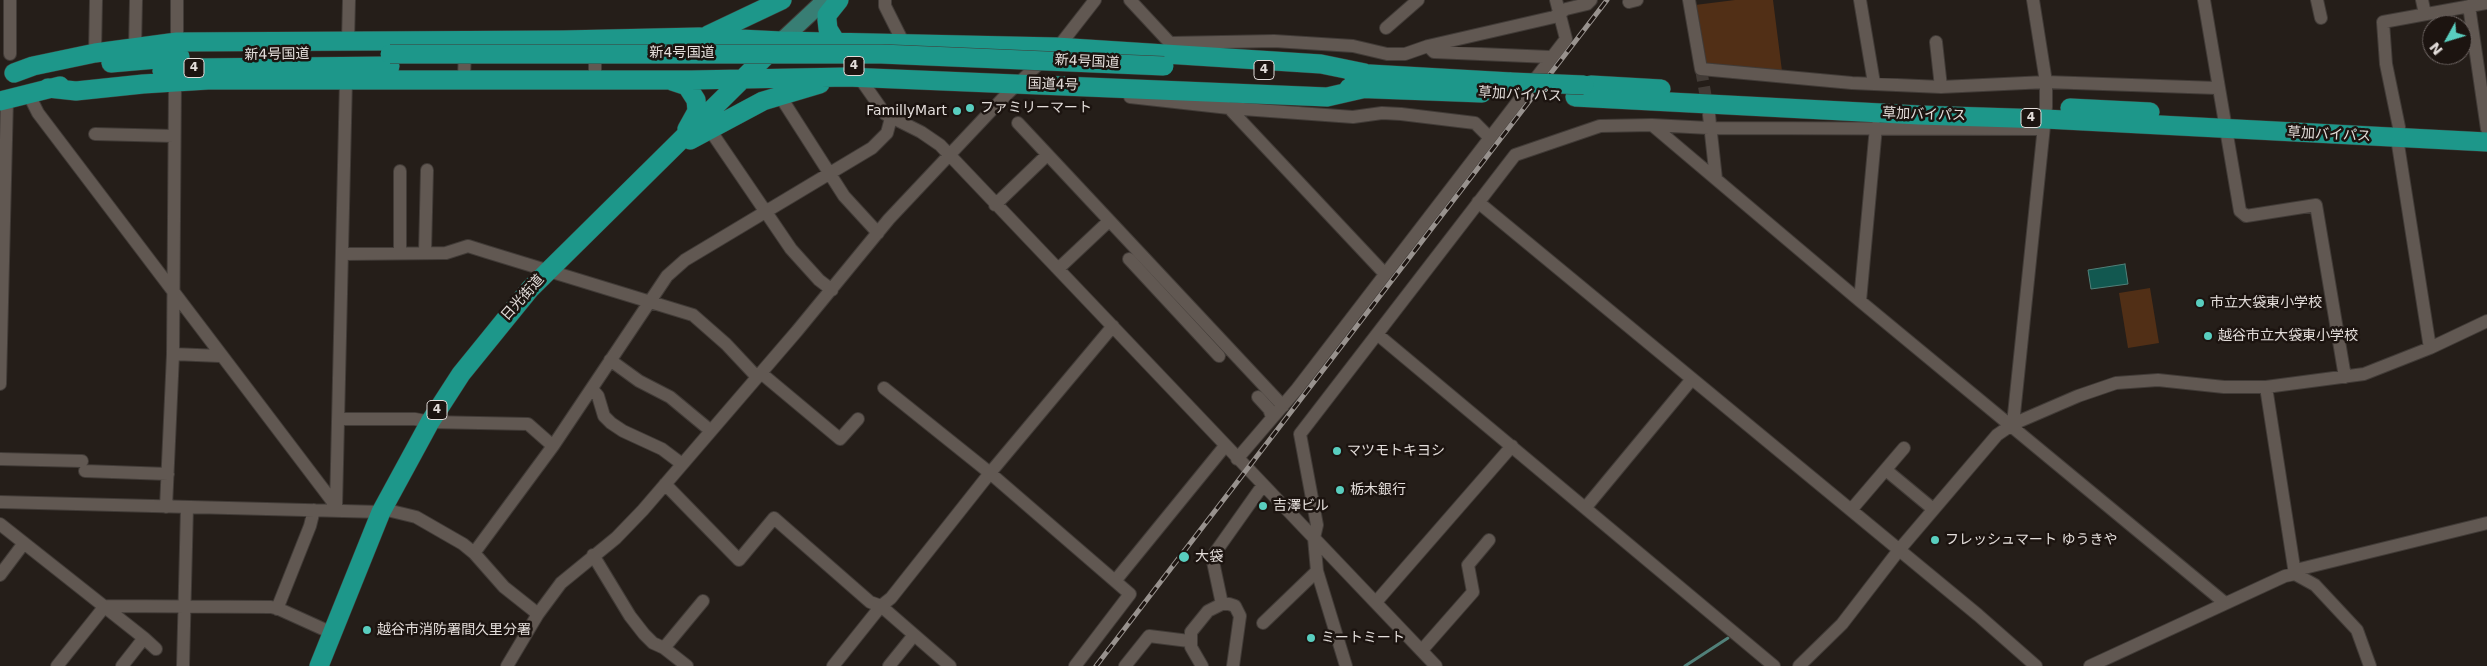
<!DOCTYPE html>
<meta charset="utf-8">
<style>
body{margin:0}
#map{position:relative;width:2487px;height:666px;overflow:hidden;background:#251e19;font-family:"DejaVu Sans",sans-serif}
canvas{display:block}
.north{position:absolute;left:2422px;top:15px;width:50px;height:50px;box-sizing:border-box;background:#1c1410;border:1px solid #6c6461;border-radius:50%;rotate:231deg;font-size:14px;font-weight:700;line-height:20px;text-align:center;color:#e3ddda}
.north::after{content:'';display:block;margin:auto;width:18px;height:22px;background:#59cebf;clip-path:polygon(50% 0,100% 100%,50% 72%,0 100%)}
</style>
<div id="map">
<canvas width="2487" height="666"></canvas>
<div class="north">N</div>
</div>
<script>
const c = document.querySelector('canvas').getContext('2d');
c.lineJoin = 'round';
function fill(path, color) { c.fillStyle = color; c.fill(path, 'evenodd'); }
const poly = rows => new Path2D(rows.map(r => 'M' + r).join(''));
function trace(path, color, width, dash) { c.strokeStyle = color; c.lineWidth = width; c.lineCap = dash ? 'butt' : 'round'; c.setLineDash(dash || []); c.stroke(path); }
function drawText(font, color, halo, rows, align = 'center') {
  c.font = font + ' "DejaVu Sans","Noto Sans JP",sans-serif'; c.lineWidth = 5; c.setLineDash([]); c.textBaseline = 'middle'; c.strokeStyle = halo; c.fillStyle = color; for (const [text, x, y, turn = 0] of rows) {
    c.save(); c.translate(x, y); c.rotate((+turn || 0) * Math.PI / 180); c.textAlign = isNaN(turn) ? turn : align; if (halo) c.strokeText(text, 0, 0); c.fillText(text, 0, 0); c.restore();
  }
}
fill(poly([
 [1735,0,1773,0,1782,71,1705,64,1695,5],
 [2150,288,2159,343,2128,348,2119,293]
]), '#512f16');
const water = poly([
 [2125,264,2128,284,2091,289,2088,270,2125,264]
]);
fill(water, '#125850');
trace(water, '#518079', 1);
trace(poly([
 [1685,666,1728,638]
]), '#518079', 3);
trace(poly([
 [1701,69,1708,110]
]), '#423b36', 12, [12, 6]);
const minor = poly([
 [885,0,885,6,903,42],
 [1130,0,1170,43,1274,41,1353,46,1387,54,1405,54,1428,46,1554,17,1566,9,1587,4,1591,0],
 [1689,0,1701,69,1852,83,1941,87,2046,82,2217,88],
 [1860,0,1874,83],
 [2204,0,2240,211,2246,216,2316,205,2345,377],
 [2317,0,2321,18],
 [2422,0,2425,14],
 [1629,2,1637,0],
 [2469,6,2487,129],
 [1386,28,1418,0],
 [348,41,349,0],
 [177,42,177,0],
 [1936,42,1941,87],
 [1428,46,1434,52,1550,57],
 [135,48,136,0],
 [95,53,96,0],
 [10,54,10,0],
 [859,77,885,114,921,132,940,145,1314,538,1317,571,1346,666],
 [464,79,465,48],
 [595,80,595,47],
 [28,93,38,113,336,506],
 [780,96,844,196,878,233],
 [1130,97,1229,108,1353,117,1382,113,1401,114,1475,123,1490,138],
 [1229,108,1385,274],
 [1709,115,1716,179],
 [1018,123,1283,406],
 [1652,125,1709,128,2043,129],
 [2399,127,2386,64,2383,22,2487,3],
 [710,130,791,249,819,280,832,290],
 [95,134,174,136],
 [2397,138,2430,348],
 [1478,202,1978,615,2036,666],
 [995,205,1047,155],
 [400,253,400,171],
 [425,253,427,170],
 [343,254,446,253,468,246,487,252,693,315,726,344,757,377],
 [1129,259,1219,356],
 [1058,269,1109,221],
 [1860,301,1876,127],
 [1377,334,1774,666],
 [173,354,220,356],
 [610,360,639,381,670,397,711,431],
 [761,373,840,439,858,419],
 [0,384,7,99],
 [2266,387,2295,574],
 [884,388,990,473,1130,594,1075,666],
 [592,389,598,396,604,416,611,423,623,431,662,449,682,464],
 [1258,397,1269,409,1272,417],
 [338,419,415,419,430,422,528,424,553,446],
 [2013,424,2046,107,2046,82,2033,0],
 [0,459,82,461],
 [1237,459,1297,389,1566,39,1556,0],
 [1886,470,1933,509],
 [85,471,168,474],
 [665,484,739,560,774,518,870,602,881,606,950,666],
 [0,502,381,512],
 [166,507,173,354,175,83],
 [336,507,346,80],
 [1586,507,1692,379],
 [383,509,416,517,463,544,474,553,504,587,538,614],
 [1851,510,1904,448],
 [0,524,144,638,122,666],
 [474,553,553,446,667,276,685,260,872,148,887,133,891,118],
 [593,555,630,616,644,634,653,643,664,648,687,666],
 [2296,570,2487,523],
 [0,575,24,543],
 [1115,581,1225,446],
 [1376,602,1512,446],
 [1222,604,1212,557,1263,485],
 [105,606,271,607,279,609,332,633],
 [277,609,310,526,314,510],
 [1263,623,1317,571],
 [144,638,156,649],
 [664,648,703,601],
 [1422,650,1473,592,1468,565,1489,540],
 [57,666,105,606],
 [183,666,187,507],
 [507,666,538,614,561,583,616,538,643,510,797,331,889,219,1005,96,1063,41,1095,0],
 [833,666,881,606,891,598,990,473,1113,326],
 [889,666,914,635],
 [1125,666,1149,636,1189,641],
 [1202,666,1191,647,1191,632,1208,611,1222,604,1229,604,1235,606,1240,616,1233,666],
 [1436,666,1314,538,1317,525,1300,434,1515,155,1600,126,1652,125,1860,301,2225,603],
 [1799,666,1842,624,1899,550,1997,435,2013,424,2078,396,2116,383,2158,380,2224,387,2266,387,2364,374,2430,348,2487,321],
 [2090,666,2285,576,2295,574,2315,585,2357,630,2370,666]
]);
const major = poly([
 [781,41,825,0]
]);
const highway = poly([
 [708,35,782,0],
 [836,42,828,29,827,20,827,15,839,0],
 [111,63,180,57],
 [162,71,196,68,390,66],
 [14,73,33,66,95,53,177,42,563,40,699,37,781,41,1056,47,1321,64,1365,73],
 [1352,73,1511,82],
 [672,81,687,86,696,100,697,111,687,129],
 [1591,85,1661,89],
 [48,88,76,91,143,84,208,80,691,80,847,77,1327,97,1362,89],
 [1349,88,1482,93],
 [1575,97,1919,115,2045,119,2487,142],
 [0,101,60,86],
 [2070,108,2150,112],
 [690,140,763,101,820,84],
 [319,666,381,512,430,422,461,374,530,289,776,46]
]);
trace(minor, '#413b37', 14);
trace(major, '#413b37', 18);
trace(highway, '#413b37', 20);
trace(minor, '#615852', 12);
trace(major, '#387e74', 16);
trace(highway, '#1d978a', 19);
const rail = poly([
 [1096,666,1607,0]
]);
trace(rail, '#98928e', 5);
trace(rail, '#1c1410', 3, [9]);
const highwayBridge = poly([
 [390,54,881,54,1164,66],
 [1511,82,1584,85]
]);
trace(highwayBridge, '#413b37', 20, []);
trace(highwayBridge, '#1d978a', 19);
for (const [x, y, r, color] of [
 [970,108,5,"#59cebf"],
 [957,111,5,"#59cebf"],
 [2200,303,5,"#59cebf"],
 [2208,336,5,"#59cebf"],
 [1337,451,5,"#59cebf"],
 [1340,490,5,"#59cebf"],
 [1263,506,5,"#59cebf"],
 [1935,540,5,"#59cebf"],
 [1184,557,6,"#59cebf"],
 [367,630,5,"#59cebf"],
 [1311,638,5,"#59cebf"]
]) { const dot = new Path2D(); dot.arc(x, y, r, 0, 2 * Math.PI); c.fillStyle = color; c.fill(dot); trace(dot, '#1c1410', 2); }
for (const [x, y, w] of [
 [854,66,20],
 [194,68,20],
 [1264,70,20],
 [2031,118,20],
 [437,410,20]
]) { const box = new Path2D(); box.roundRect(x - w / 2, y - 9.5, w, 19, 4); c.fillStyle = '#1c1410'; c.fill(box); trace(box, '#e3ddda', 1); }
drawText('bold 12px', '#e3ddda', null, [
 ["4",854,66],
 ["4",194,68],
 ["4",1264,70],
 ["4",2031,118],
 ["4",437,410]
]);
drawText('14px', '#e3ddda', '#1c1410', [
 ["新4号国道",682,53],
 ["新4号国道",277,55,-1],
 ["新4号国道",1087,62,3],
 ["国道4号",1053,85,2],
 ["草加バイパス",1520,95,3],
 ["草加バイパス",1924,115,2],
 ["草加バイパス",2329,135,3],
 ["日光街道",523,298,-48]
]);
drawText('14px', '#e3ddda', '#1c1410', [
 ["ファミリーマート",980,108],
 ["FamillyMart",947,111,"right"],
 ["市立大袋東小学校",2210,303],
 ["越谷市立大袋東小学校",2218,336],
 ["マツモトキヨシ",1347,451],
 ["栃木銀行",1350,490],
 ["吉澤ビル",1273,506],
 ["フレッシュマート ゆうきや",1945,540],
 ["大袋",1195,557],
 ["越谷市消防署間久里分署",377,630],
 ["ミートミート",1321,638]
], 'left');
</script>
